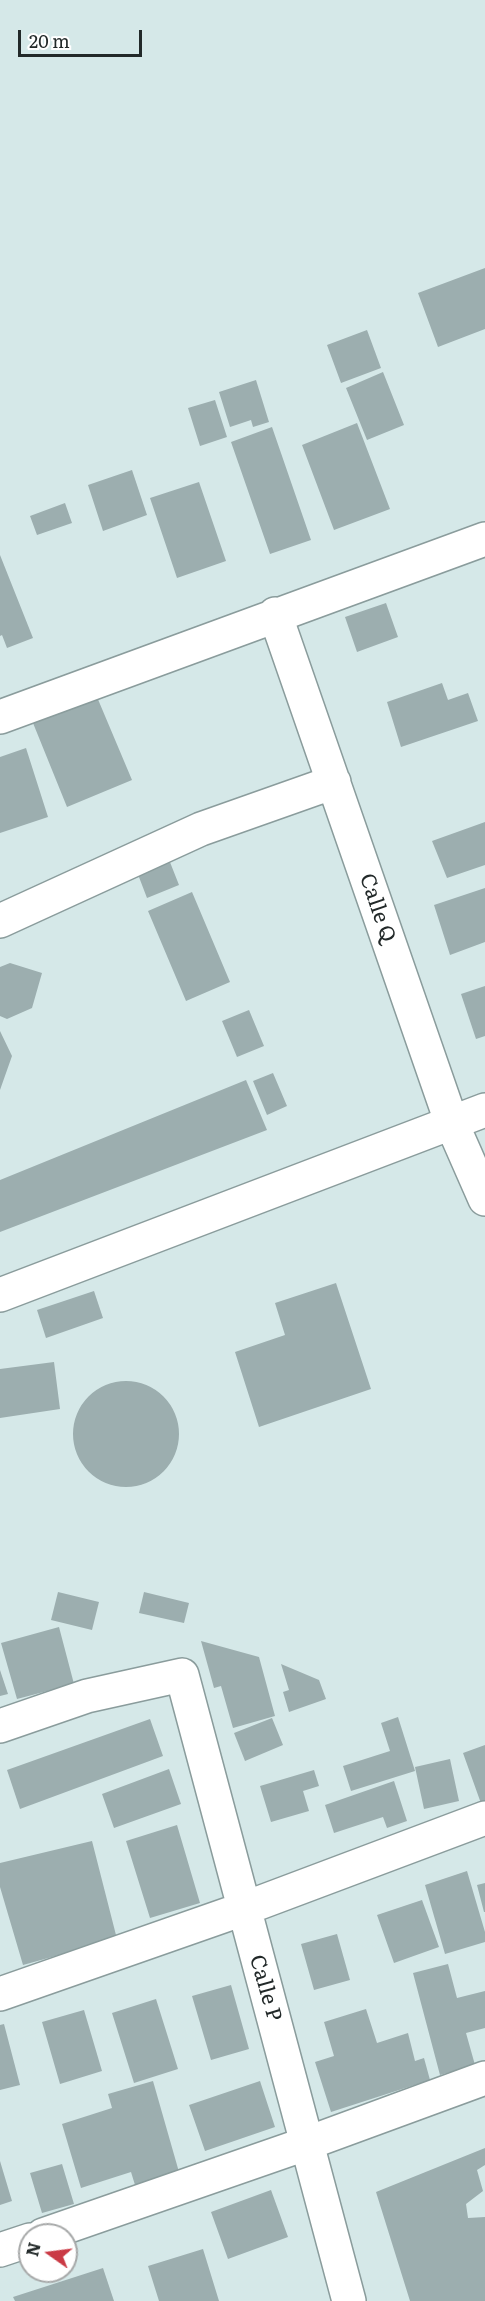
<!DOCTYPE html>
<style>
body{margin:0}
#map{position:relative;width:485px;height:2301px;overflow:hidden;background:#d5e8e8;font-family:Literata,serif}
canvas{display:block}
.north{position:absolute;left:18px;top:2223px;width:60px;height:60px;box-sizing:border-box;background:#fff;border:2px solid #a7a9a9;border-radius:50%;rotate:284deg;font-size:16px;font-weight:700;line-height:24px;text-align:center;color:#222929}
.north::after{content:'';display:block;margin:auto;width:21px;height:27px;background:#ca3a45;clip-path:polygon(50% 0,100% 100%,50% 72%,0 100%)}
.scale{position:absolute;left:18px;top:30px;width:124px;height:27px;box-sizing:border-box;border:3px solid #222929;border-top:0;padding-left:8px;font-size:18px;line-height:21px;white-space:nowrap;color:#222929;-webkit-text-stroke:4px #fff;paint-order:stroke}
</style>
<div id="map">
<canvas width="485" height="2301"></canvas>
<div class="north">N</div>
<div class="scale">20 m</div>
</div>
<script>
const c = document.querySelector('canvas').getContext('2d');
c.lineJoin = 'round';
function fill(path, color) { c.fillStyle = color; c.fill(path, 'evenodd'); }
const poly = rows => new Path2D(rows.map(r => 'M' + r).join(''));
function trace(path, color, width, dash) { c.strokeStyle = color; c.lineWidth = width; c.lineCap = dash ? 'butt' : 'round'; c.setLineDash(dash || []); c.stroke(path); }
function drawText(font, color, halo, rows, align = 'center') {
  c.font = font + ' Literata,serif'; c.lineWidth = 4.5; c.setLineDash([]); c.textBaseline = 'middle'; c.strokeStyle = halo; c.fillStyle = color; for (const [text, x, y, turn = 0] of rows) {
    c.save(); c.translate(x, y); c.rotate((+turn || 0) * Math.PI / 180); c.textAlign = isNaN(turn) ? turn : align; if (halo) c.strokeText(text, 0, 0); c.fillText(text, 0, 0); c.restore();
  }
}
fill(poly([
 [485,268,485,329,438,347,418,293],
 [367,330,381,368,341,383,327,345],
 [383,372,404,425,367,440,346,388],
 [256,380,269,422,253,427,251,420,230,427,219,392],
 [215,400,227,437,200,446,188,408],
 [357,423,390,509,334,530,302,445],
 [272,427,311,540,270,554,231,442],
 [132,470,147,515,103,531,88,485],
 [199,482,226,561,177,578,150,498],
 [65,503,72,523,37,535,30,516],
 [0,555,33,638,7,648,2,635,0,636],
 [386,603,398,637,357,652,345,617],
 [442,683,448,700,468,693,478,721,401,747,387,702],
 [97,697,132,780,67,807,33,723],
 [26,748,48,817,0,833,0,757],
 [485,822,485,865,447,878,432,841],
 [166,852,179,885,147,898,134,864],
 [485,888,485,942,450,955,434,905],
 [192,892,230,982,186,1001,148,911],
 [10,963,42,973,32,1008,7,1019,0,1016,0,967],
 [485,986,485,1036,476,1039,461,994],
 [249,1010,264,1046,237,1057,222,1021],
 [0,1031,12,1056,0,1090],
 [273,1073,287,1106,267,1115,253,1081],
 [246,1080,267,1130,0,1232,0,1180],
 [336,1283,371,1389,259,1427,235,1352,285,1335,275,1303],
 [94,1291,103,1318,46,1338,37,1310],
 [54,1362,60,1409,0,1418,0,1369],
 '73 1434a53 53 0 1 1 106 0a53 53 0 1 1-106 0Z',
 [58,1592,99,1602,92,1630,51,1620],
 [144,1592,189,1603,184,1623,139,1613],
 [59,1627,74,1684,17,1699,1,1643],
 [201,1641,259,1657,275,1716,233,1728,221,1686,214,1688],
 [281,1664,319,1680,326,1699,289,1712,283,1692,289,1690],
 [0,1670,8,1694,0,1696],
 [398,1717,415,1771,351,1791,343,1766,390,1751,381,1723],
 [272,1718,283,1745,245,1761,234,1733],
 [150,1719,163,1756,20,1809,7,1770],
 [485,1745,485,1808,483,1809,463,1753],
 [450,1759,459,1801,424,1809,415,1767],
 [169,1769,181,1804,114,1828,102,1794],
 [314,1770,319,1786,303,1791,309,1811,271,1822,260,1786],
 [394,1781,407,1821,387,1828,383,1817,334,1833,325,1805],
 [177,1825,200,1903,150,1918,126,1841],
 [92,1841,117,1939,23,1965,0,1887,0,1863],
 [467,1871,485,1932,485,1942,445,1954,425,1885],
 [485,1883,485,1912,484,1912,477,1885],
 [422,1900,439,1947,394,1963,377,1915],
 [337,1934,350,1980,314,1990,301,1944],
 [448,1964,457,1998,485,1991,485,2028,466,2033,475,2065,440,2075,413,1973],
 [231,1985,249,2049,211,2060,192,1996],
 [156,1999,178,2069,134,2083,112,2013],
 [366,2009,377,2043,408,2033,415,2061,424,2058,430,2080,331,2112,315,2062,334,2056,324,2022],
 [84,2010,102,2071,60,2084,42,2022],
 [4,2024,20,2085,0,2090,0,2025],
 [153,2081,179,2172,135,2185,131,2172,81,2188,62,2124,112,2108,108,2094],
 [260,2081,275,2127,205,2151,189,2105],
 [485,2148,485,2165,477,2170,483,2191,466,2204,468,2218,485,2217,485,2301,410,2301,376,2192],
 [0,2161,12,2201,0,2205],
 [62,2164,74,2204,42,2213,30,2173],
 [271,2190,288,2237,228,2259,211,2212],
 [203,2249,219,2301,159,2301,148,2266],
 [103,2268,114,2301,15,2301,13,2297]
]), '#9caeaf');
const minor = poly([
 [275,614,452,1124,485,1199],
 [0,717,485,539],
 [0,921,201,829,334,782],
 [0,1295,485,1110],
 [0,1726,87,1696,182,1675,349,2301],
 [0,1994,243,1909,485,1818],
 [43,2235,308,2143,485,2078],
 [0,2250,30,2240]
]);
trace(minor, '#8a9c9c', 36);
trace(minor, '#fff', 33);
drawText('21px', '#222929', '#fff', [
 ["Calle Q",377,908,71],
 ["Calle P",265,1988,74]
]);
</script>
